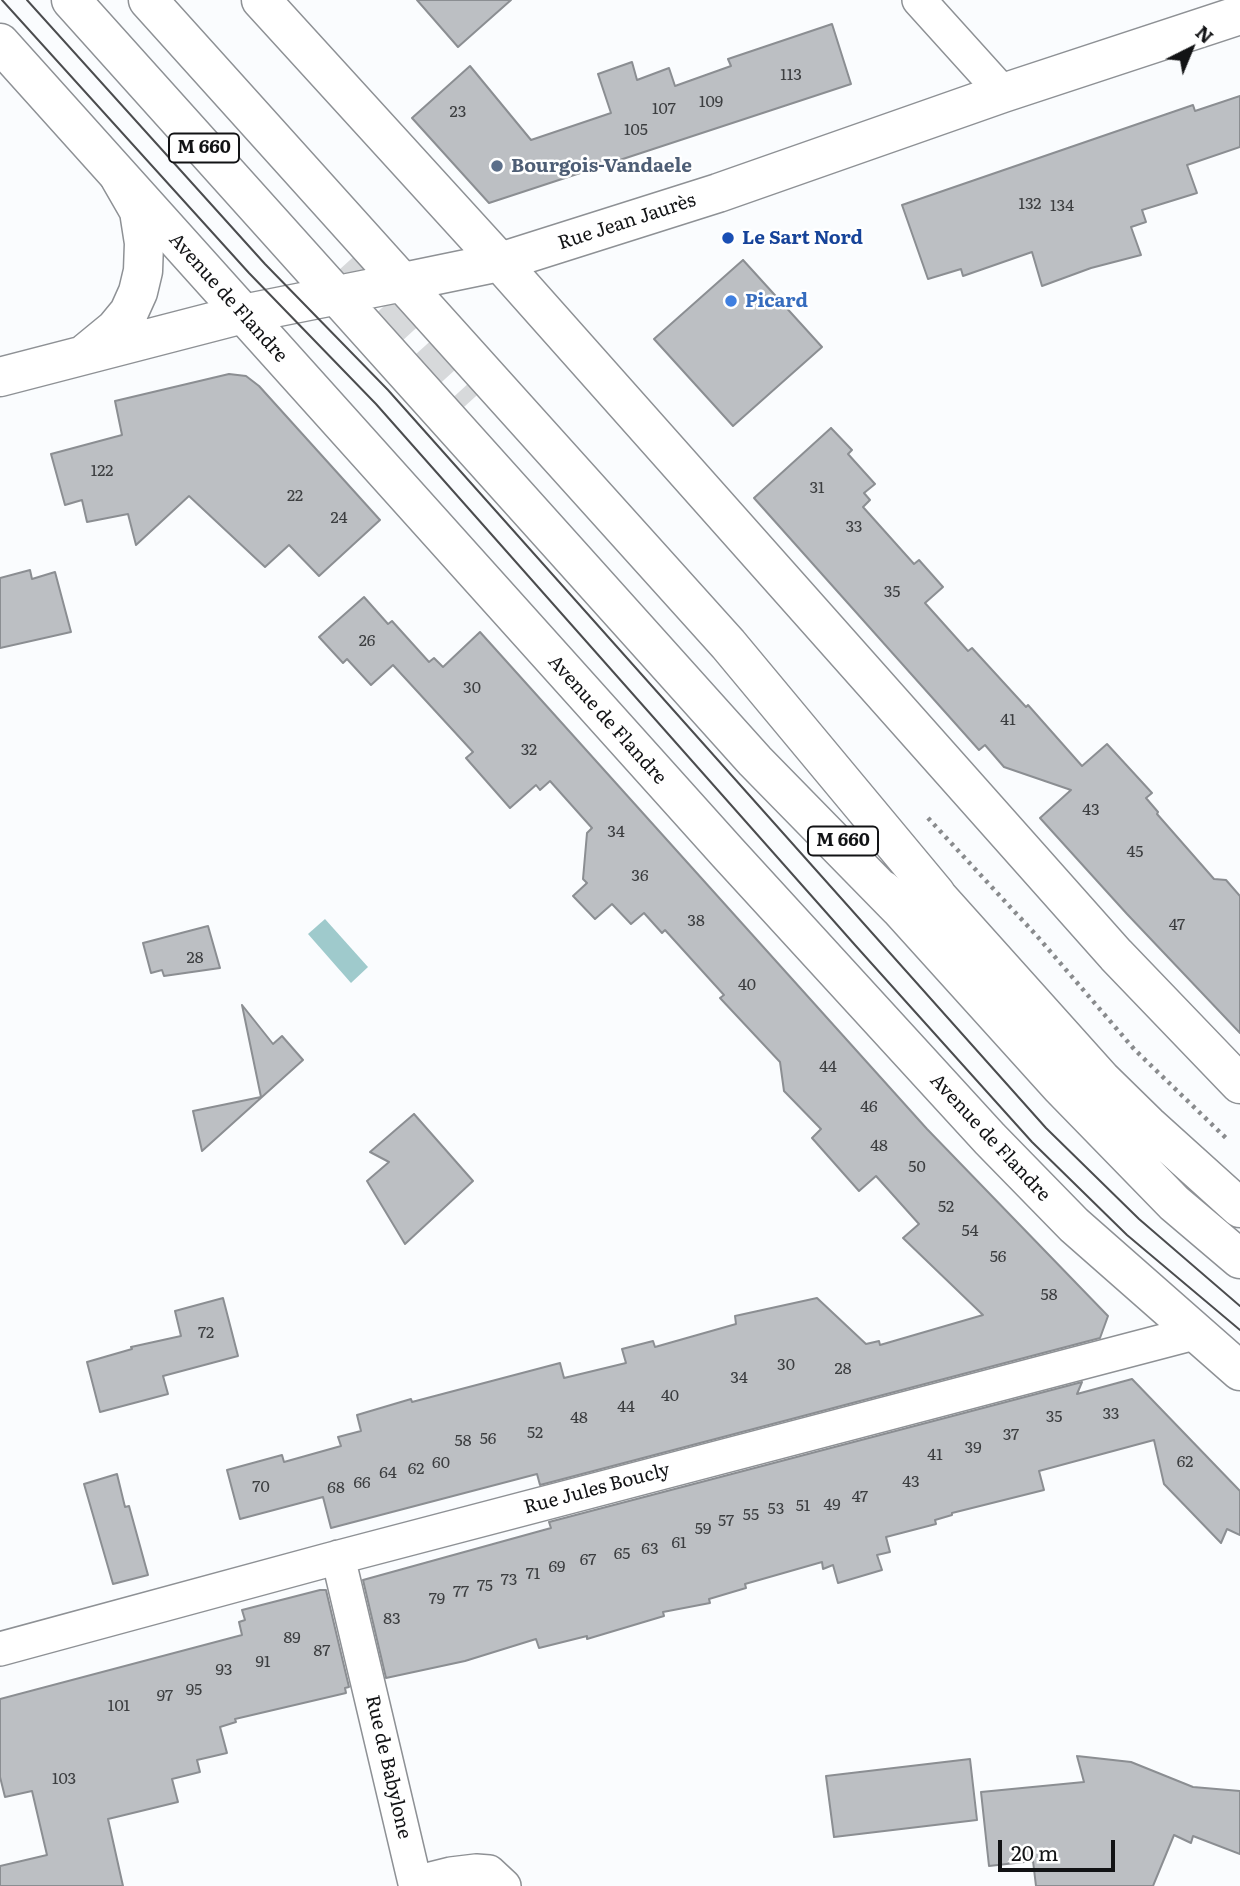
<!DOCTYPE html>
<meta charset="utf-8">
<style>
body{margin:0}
#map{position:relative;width:1240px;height:1886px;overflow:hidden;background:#fafcfe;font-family:Literata,serif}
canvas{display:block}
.north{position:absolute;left:1156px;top:14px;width:70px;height:70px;-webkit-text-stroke:5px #fff;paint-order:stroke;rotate:43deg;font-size:19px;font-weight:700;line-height:28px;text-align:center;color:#121315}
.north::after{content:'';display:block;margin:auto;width:24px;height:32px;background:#121315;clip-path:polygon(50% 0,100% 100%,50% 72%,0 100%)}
.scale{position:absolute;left:998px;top:1840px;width:117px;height:32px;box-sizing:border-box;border:4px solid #121315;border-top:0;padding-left:9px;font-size:21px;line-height:24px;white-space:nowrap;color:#121315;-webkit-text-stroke:5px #fff;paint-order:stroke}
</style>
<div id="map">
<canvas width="1240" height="1886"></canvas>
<div class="north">N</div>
<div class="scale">20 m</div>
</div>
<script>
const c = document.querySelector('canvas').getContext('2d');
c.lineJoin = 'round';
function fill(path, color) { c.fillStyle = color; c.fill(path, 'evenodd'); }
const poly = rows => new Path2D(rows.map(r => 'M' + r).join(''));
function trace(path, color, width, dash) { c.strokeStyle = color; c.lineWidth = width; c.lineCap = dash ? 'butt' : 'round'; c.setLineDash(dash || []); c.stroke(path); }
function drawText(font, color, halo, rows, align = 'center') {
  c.font = font + ' Literata,serif'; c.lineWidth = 5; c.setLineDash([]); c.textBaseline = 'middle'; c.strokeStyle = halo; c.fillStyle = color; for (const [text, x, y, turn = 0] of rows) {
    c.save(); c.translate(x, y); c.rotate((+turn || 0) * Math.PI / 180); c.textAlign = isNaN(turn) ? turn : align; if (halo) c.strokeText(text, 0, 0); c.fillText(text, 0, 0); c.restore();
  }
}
fill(poly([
 [325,919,368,967,351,983,308,934]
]), '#9fcacc');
const building = poly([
 [417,0,511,0,458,47,417,0],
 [832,24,851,84,489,203,412,118,470,66,531,140,611,113,598,74,632,62,637,80,669,68,675,86,731,66,728,59,832,24],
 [1240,96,1240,147,1187,165,1197,193,1142,210,1146,222,1131,227,1141,255,1091,268,1042,286,1032,252,963,276,961,269,928,279,902,205,1193,105,1195,111,1240,96],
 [743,260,822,347,733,426,654,339,743,260],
 [229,374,246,376,259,386,380,520,319,576,289,545,265,567,189,496,136,545,128,514,87,522,82,500,65,505,51,454,122,435,115,401,229,374],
 [831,428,852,450,848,454,875,484,864,493,870,500,863,507,914,564,919,560,943,587,925,603,968,651,972,648,1026,707,1028,705,1082,766,1107,744,1152,793,1146,798,1158,812,1157,814,1214,879,1226,880,1240,896,1240,1033,1127,914,1040,818,1071,790,1004,767,985,745,979,750,754,498,831,428],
 [30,570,32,579,55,572,71,632,0,648,0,578,30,570],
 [364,597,388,624,392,621,429,662,434,658,443,667,480,632,927,1129,1108,1316,1100,1338,540,1485,537,1474,331,1528,323,1497,240,1519,227,1470,282,1455,284,1462,341,1446,338,1437,361,1431,357,1415,411,1399,412,1402,560,1363,564,1378,626,1363,622,1349,653,1341,655,1347,736,1324,735,1316,817,1298,866,1344,879,1341,880,1345,983,1315,903,1238,919,1224,876,1176,859,1191,812,1138,821,1129,784,1091,780,1062,720,998,724,995,665,930,662,933,644,913,631,924,612,904,595,919,573,896,587,883,583,879,587,833,592,828,550,781,540,790,536,785,510,808,466,758,473,752,393,665,371,685,347,659,343,663,319,637,364,597],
 [208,926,220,968,164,976,162,970,151,973,143,943,208,926],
 [242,1005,273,1044,282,1036,303,1060,202,1151,193,1111,261,1097,242,1005],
 [414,1114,473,1181,405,1244,367,1181,389,1162,370,1152,414,1114],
 [223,1298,238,1356,163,1376,168,1394,100,1412,87,1362,132,1349,131,1347,181,1336,175,1311,223,1298],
 [1132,1379,1240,1491,1240,1535,1227,1529,1221,1543,1164,1484,1154,1440,1039,1471,1044,1490,952,1513,952,1515,935,1520,936,1524,886,1537,890,1552,877,1555,882,1570,838,1583,833,1565,823,1569,822,1562,745,1584,746,1588,709,1599,710,1603,663,1612,664,1616,587,1639,587,1636,539,1648,536,1639,465,1661,386,1678,363,1580,551,1528,549,1522,1082,1382,1077,1394,1132,1379],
 [117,1474,125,1507,129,1506,148,1575,113,1584,84,1484,117,1474],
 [320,1590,326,1590,349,1687,345,1688,346,1693,235,1719,236,1722,220,1727,227,1753,197,1760,200,1772,172,1779,178,1802,108,1819,123,1886,0,1886,0,1866,47,1855,32,1791,5,1797,0,1777,0,1699,242,1635,239,1622,245,1620,242,1610,320,1590],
 [1077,1756,1131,1762,1193,1787,1240,1791,1240,1854,1193,1836,1191,1843,1174,1835,1153,1886,1036,1886,1033,1861,989,1866,981,1792,1084,1782,1077,1756],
 [970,1759,977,1820,834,1837,826,1776,970,1759]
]);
fill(building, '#bcbfc3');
trace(building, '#8b8e92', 2);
trace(poly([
 [339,270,464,407]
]), '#d7d9db', 38, [38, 19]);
const street = poly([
 [919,0,1003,93],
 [338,1557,415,1883,451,1874,476,1871,489,1872,504,1886],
 [0,1649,328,1560,1194,1333]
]);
const secondary = poly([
 [261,0,500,262,1116,955,1240,1084],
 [0,43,728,853,990,1139,1074,1225,1240,1371],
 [403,282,500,262,718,193,1003,93,1240,15]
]);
const primary = poly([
 [71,0,755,761,899,908],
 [148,0,728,644,936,894],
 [87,352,115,329,129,312,138,292,143,271,144,243,139,211,120,178],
 [0,377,243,314,403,282],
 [918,875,1101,1079,1148,1125,1240,1208],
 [883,890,1061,1087,1174,1203,1240,1259]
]);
trace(street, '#8e9195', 36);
trace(secondary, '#8e9195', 41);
trace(primary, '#8e9195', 41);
trace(poly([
 [928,818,1037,936,1134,1049,1229,1141]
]), '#898b8d', 4.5, [3.5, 5]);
trace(street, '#fff', 33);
trace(secondary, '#fff', 38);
trace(primary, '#fff', 38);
trace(poly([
 [2,0,249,273,376,404,855,945,1032,1142,1127,1235,1240,1330],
 [27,0,265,264,388,390,1046,1128,1139,1219,1240,1306]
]), '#4b4c4e', 2);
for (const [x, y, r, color] of [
 [497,166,7,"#5c6f8a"],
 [728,238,7,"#1a4fb4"],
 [731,301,7,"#3f7fe0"]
]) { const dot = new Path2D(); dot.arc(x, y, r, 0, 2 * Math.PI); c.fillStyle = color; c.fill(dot); trace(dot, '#fff', 2.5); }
drawText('16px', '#3c3e40', null, [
 ["113",791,75],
 ["109",711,102],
 ["107",664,109],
 ["23",458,112],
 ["105",636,130],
 ["132",1030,204],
 ["134",1062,206],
 ["122",102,471],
 ["31",817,488],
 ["22",295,496],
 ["24",339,518],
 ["33",854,527],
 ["35",892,592],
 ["26",367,641],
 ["30",472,688],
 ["41",1008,720],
 ["32",529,750],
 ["43",1091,810],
 ["34",616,832],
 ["45",1135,852],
 ["36",640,876],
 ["38",696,921],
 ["47",1177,925],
 ["28",195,958],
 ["40",747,985],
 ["44",828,1067],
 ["46",869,1107],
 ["48",879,1146],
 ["50",917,1167],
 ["52",946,1207],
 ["54",970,1231],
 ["56",998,1257],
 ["58",1049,1295],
 ["72",206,1333],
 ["30",786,1365],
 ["28",843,1369],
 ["34",739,1378],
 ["40",670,1396],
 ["44",626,1407],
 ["33",1111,1414],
 ["35",1054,1417],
 ["48",579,1418],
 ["52",535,1433],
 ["37",1011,1435],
 ["56",488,1439],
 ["58",463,1441],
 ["39",973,1448],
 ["41",935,1455],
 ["62",1185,1462],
 ["60",441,1463],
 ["62",416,1469],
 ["64",388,1473],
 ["43",911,1482],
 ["66",362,1483],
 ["70",261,1487],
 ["68",336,1488],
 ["47",860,1497],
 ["49",832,1505],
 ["51",803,1506],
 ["53",776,1509],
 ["55",751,1515],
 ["57",726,1521],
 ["59",703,1529],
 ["61",679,1543],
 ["63",650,1549],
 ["65",622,1554],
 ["67",588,1560],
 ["69",557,1567],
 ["71",533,1574],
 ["73",509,1580],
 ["75",485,1586],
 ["77",461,1592],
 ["79",437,1599],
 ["83",392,1619],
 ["89",292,1638],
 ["87",322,1651],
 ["91",263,1662],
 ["93",224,1670],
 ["95",194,1690],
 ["97",165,1696],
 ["101",119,1706],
 ["103",64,1779]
]);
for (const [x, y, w] of [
 [204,148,70],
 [843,841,70]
]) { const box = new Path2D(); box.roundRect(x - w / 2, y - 14.5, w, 29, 5); c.fillStyle = '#fff'; c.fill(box); trace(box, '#121315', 2); }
drawText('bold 18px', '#121315', null, [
 ["M 660",204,148],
 ["M 660",843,841]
]);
drawText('bold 19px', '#4e5e75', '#fff', [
 ["Bourgois-Vandaele",511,166]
], 'left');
drawText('19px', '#121315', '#fff', [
 ["Rue Jean Jaurès",627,222,-18],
 ["Avenue de Flandre",228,298,48],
 ["Avenue de Flandre",607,720,48],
 ["Avenue de Flandre",990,1138,47],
 ["Rue Jules Boucly",597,1489,-15],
 ["Rue de Babylone",388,1767,77]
]);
drawText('bold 19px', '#164399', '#fff', [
 ["Le Sart Nord",742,238]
], 'left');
drawText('bold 19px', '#366cbe', '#fff', [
 ["Picard",745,301]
], 'left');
</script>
